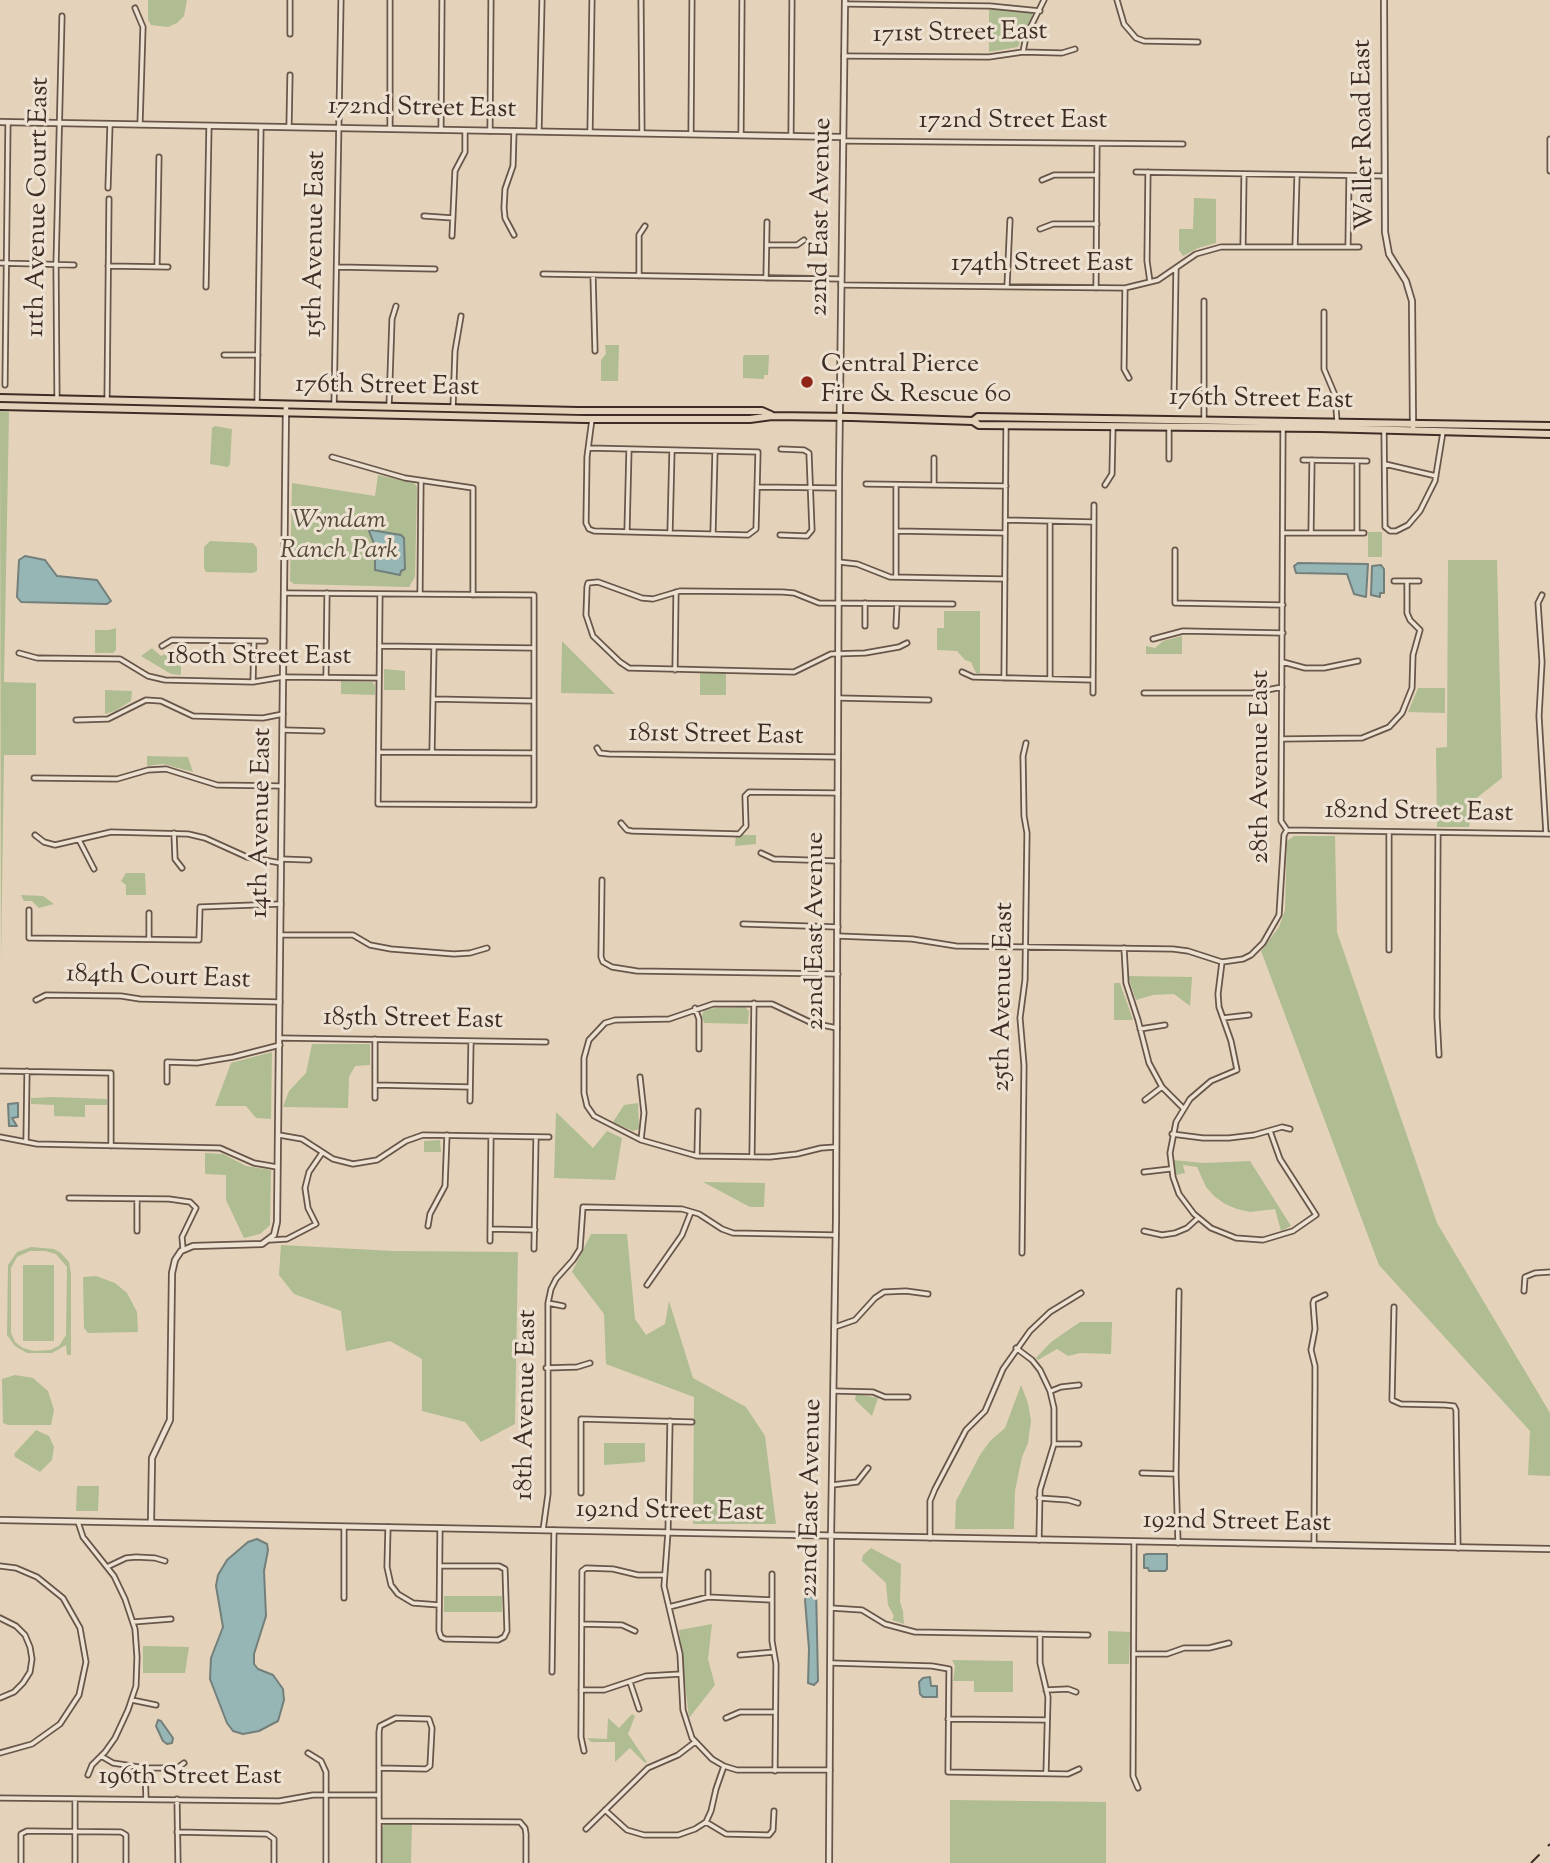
<!DOCTYPE html>
<style>
body{margin:0}
canvas{display:block;background:#e4d2ba}
</style>
<canvas width="1550" height="1863"></canvas>
<script>
const c = document.querySelector('canvas').getContext('2d');
c.lineJoin = 'round';
function fill(path, color) { c.fillStyle = color; c.fill(path, 'evenodd'); }
const poly = rows => new Path2D(rows.map(r => 'M' + r).join(''));
function trace(path, color, width, dash) { c.strokeStyle = color; c.lineWidth = width; c.lineCap = dash ? 'butt' : 'round'; c.setLineDash(dash || []); c.stroke(path); }
function drawText(font, color, halo, rows, align = 'center') {
  c.font = font + ' "Sorts Mill Goudy",serif'; c.lineWidth = 6; c.setLineDash([]); c.textBaseline = 'middle'; c.strokeStyle = halo; c.fillStyle = color; for (const [text, x, y, turn = 0] of rows) {
    c.save(); c.translate(x, y); c.rotate((+turn || 0) * Math.PI / 180); c.textAlign = isNaN(turn) ? turn : align; if (halo) c.strokeText(text, 0, 0); c.fillText(text, 0, 0); c.restore();
  }
}
fill(poly([
 [148,0,187,0,184,16,177,23,168,27,151,25,148,20],
 [989,9,1032,13,1032,17,1024,31,1018,47,989,52],
 [1194,198,1216,199,1216,243,1198,248,1183,256,1179,250,1179,229,1193,229],
 [605,345,619,345,618,381,601,381,601,360,606,354],
 [745,355,769,355,768,375,764,375,764,379,743,378,743,357],
 [0,411,9,412,4,682,36,683,36,755,4,755,1,962],
 [215,426,232,429,230,464,228,467,210,464,212,428],
 [378,475,414,483,417,487,415,577,409,587,294,584,290,581,292,483,375,496],
 [1368,532,1382,532,1382,557,1368,557],
 [210,541,253,543,257,548,257,571,253,573,206,572,204,568,204,547],
 [1448,560,1497,560,1502,778,1474,800,1469,827,1437,827,1436,748,1447,747],
 [944,611,980,611,980,673,976,673,971,662,965,660,957,651,937,650,937,628,944,628],
 [116,628,116,650,113,653,95,653,95,630,109,630],
 [1182,636,1182,654,1146,654,1146,646,1155,648,1163,641],
 [562,641,615,694,561,693],
 [152,648,161,656,171,651,172,662,181,662,181,675,171,674,141,656],
 [384,669,405,671,405,690,384,690],
 [700,673,726,673,726,695,700,695],
 [341,681,372,682,375,685,375,695,341,694],
 [1418,688,1445,688,1445,713,1408,712],
 [105,690,132,691,131,701,115,711,105,714],
 [147,756,188,757,193,772,163,764,147,766],
 [736,835,756,835,756,844,735,846],
 [1294,836,1335,836,1337,932,1437,1223,1550,1413,1550,1476,1528,1475,1530,1431,1379,1265,1261,951,1279,927,1285,910,1287,841],
 [126,873,145,873,146,895,126,895,126,885,121,881],
 [21,895,43,896,54,904,39,908,32,901,24,901],
 [1128,976,1192,977,1190,1006,1174,994,1153,995,1136,1000],
 [1114,983,1120,983,1133,1020,1114,1020],
 [745,1007,749,1011,748,1024,704,1023,702,1015,704,1010,715,1008],
 [312,1044,370,1044,370,1065,355,1066,349,1077,348,1108,283,1107,289,1091,306,1073],
 [272,1052,271,1119,256,1118,246,1106,215,1106,231,1063],
 [54,1097,107,1099,107,1105,85,1105,85,1117,54,1116,54,1105,31,1104,31,1098],
 [638,1103,639,1129,633,1131,613,1122,624,1105],
 [556,1112,593,1148,607,1131,622,1138,615,1180,554,1178],
 [440,1140,441,1152,424,1152,424,1141],
 [205,1153,223,1154,246,1166,271,1170,270,1225,260,1234,244,1238,226,1200,226,1175,205,1174],
 [1173,1160,1204,1163,1250,1161,1291,1226,1281,1231,1275,1209,1250,1212,1237,1209,1225,1204,1214,1196,1206,1187,1197,1167,1183,1165,1185,1173,1176,1175],
 [703,1182,765,1183,764,1207,750,1207],
 [591,1234,627,1234,635,1319,646,1335,665,1324,669,1301,693,1378,746,1407,765,1436,776,1524,693,1524,694,1397,606,1364,604,1314,572,1272],
 [281,1245,394,1251,518,1252,515,1424,481,1442,465,1422,422,1411,422,1359,390,1341,346,1351,341,1311,294,1294,279,1275],
 [31,1247,54,1249,61,1253,69,1262,71,1274,71,1355,67,1355,66,1345,52,1353,27,1353,15,1346,7,1335,8,1265,17,1252],
 [30,1251,45,1251,56,1254,67,1267,66,1335,59,1346,50,1350,34,1351,23,1348,15,1342,11,1333,11,1268,17,1257],
 [23,1265,54,1265,54,1341,23,1341],
 [96,1276,115,1283,127,1293,137,1312,138,1332,88,1333,84,1328,83,1277],
 [1080,1322,1112,1322,1111,1354,1080,1353,1068,1356,1057,1349,1038,1360,1036,1358,1051,1342],
 [15,1375,33,1378,48,1391,54,1410,51,1425,8,1425,3,1423,2,1379],
 [1021,1385,1028,1403,1031,1421,1028,1443,1022,1457,1015,1491,1014,1529,955,1529,956,1501,980,1455,990,1441,1005,1428],
 [856,1394,878,1398,872,1416,855,1400],
 [36,1430,49,1436,54,1447,52,1460,40,1472,15,1457,14,1454],
 [604,1443,645,1443,645,1462,604,1465],
 [77,1486,99,1486,98,1511,76,1511],
 [871,1548,901,1564,900,1602,903,1611,904,1624,892,1620,894,1616,888,1605,886,1583,862,1561,863,1555],
 [444,1596,502,1596,502,1612,444,1612],
 [712,1624,708,1659,715,1685,689,1718,679,1630],
 [1108,1631,1130,1632,1129,1664,1108,1664],
 [143,1646,189,1647,185,1673,143,1673],
 [952,1660,1013,1661,1013,1692,974,1692,974,1681,953,1681,955,1666],
 [632,1714,635,1716,628,1734,647,1762,645,1763,630,1748,615,1762,615,1742,591,1742,587,1738,607,1739,608,1718,619,1728],
 [950,1800,1106,1802,1106,1863,950,1863],
 [385,1824,412,1824,411,1863,380,1863,381,1828]
]), '#b0bd93');
const water = poly([
 [371,530,401,535,404,538,405,569,401,571,400,575,375,570,375,546,369,531,371,530],
 [25,556,45,560,57,576,97,580,111,601,107,604,21,602,17,597,19,560,25,556],
 [1298,563,1368,564,1366,597,1354,594,1347,574,1296,573,1294,566,1298,563],
 [1372,566,1381,565,1384,569,1384,593,1380,593,1380,597,1371,595,1372,566],
 [18,1103,18,1117,12,1118,17,1126,9,1126,8,1104,18,1103],
 [257,1539,267,1544,268,1550,264,1571,266,1616,254,1654,254,1664,258,1669,273,1675,283,1689,284,1700,278,1721,259,1731,243,1734,233,1731,227,1723,210,1679,211,1658,223,1627,216,1586,218,1575,227,1560,248,1542,257,1539],
 [1147,1554,1167,1554,1167,1569,1165,1571,1149,1571,1148,1568,1144,1568,1144,1555,1147,1554],
 [816,1587,818,1681,814,1685,808,1683,809,1649,805,1600,809,1588,816,1587],
 [930,1677,931,1686,937,1686,937,1697,923,1697,920,1694,919,1682,923,1678,930,1677],
 [158,1720,161,1721,173,1738,172,1743,167,1744,163,1741,156,1726,158,1720]
]);
fill(water, '#96b6b5');
trace(water, '#737f7b', 2);
const minor = poly([
 [641,0,642,133],
 [1117,0,1124,24,1136,38,1144,41,1198,42],
 [845,4,990,6,1040,11],
 [135,8,143,27,140,124],
 [290,34,290,0],
 [1023,52,1026,36,1044,0],
 [844,56,989,57,1023,52,1062,53,1075,49],
 [289,127,290,75],
 [390,129,390,0],
 [441,130,442,0],
 [490,131,491,0],
 [514,131,513,166,505,189,504,208,505,218,514,235],
 [539,131,542,0],
 [590,132,592,0],
 [691,134,692,0],
 [741,135,742,0],
 [791,136,792,0],
 [1550,139,1550,171],
 [843,141,1183,144],
 [1136,172,1384,176],
 [1148,172,1147,261,1150,282],
 [1042,180,1054,175,1097,175],
 [108,188,110,124],
 [424,216,453,218],
 [1040,229,1053,224,1097,224],
 [452,236,455,171,465,152,465,131],
 [767,245,797,245,804,240],
 [1243,246,1244,174],
 [1295,247,1297,175],
 [1348,247,1349,176],
 [0,263,74,265],
 [108,266,168,267],
 [157,267,159,157],
 [338,267,435,269],
 [543,274,841,279],
 [593,275,595,351],
 [639,276,639,235,645,226],
 [766,278,767,222],
 [841,285,1125,288,1158,280,1196,254,1221,247,1359,247],
 [1007,286,1010,220],
 [206,287,209,126],
 [1096,288,1097,144],
 [1125,288,1124,369,1129,378],
 [1324,312,1324,369,1335,395,1337,421],
 [224,355,258,355],
 [5,385,8,122],
 [1174,395,1176,269],
 [57,399,56,265,62,16],
 [107,401,109,199],
 [257,404,261,127],
 [334,406,341,0],
 [389,407,392,319,396,306],
 [453,408,455,351,461,316],
 [1204,420,1204,301],
 [1283,429,1281,821,1287,830],
 [1384,430,1385,527,1390,531,1396,531,1408,525,1420,511,1435,481,1443,432],
 [589,448,758,452,756,529,748,535,594,531,589,529,586,523,587,457,592,419],
 [332,457,405,478,473,488,473,595],
 [1169,459,1169,426],
 [1303,460,1367,461],
 [1385,464,1436,476],
 [866,484,1006,486],
 [934,485,934,458],
 [1105,485,1112,474,1113,427],
 [757,487,839,488],
 [1006,520,1094,522],
 [627,531,629,449],
 [896,531,1005,533],
 [670,532,672,450],
 [1357,532,1357,461],
 [713,533,715,451],
 [1283,533,1364,533],
 [1311,533,1312,460],
 [780,535,807,536,812,530,809,453,804,450,781,449],
 [1175,550,1175,603,1283,605],
 [839,562,857,564,890,577,1005,579],
 [896,577,896,485],
 [1394,581,1419,581],
 [284,593,534,595,534,805,378,804,380,594],
 [420,594,421,481],
 [1542,595,1538,603,1542,662,1539,716,1546,834],
 [865,626,865,603],
 [896,626,897,604],
 [1153,639,1183,631,1283,633],
 [907,643,899,647,865,653,831,654,794,672,629,668,620,662,593,636,586,615,587,587,588,583,598,582,642,598,653,599,680,591,783,592,794,593,819,603,953,604],
 [162,646,172,640,265,641],
 [380,646,533,648],
 [19,653,37,658,120,659,148,676,165,680,253,682,283,677,379,678],
 [1283,662,1305,668,1324,668,1358,661],
 [675,670,676,592],
 [962,672,973,677,1093,680],
 [326,677,327,593],
 [1004,678,1006,426],
 [1050,679,1050,522],
 [253,682,254,641],
 [1093,693,1094,505],
 [1144,693,1252,693,1282,687],
 [838,698,929,700],
 [433,699,533,701],
 [76,720,108,719,146,700,161,701,193,716,263,718,283,714],
 [283,730,322,731],
 [1282,739,1362,738,1389,727,1402,713,1412,688,1413,655,1420,630,1410,620,1407,613,1407,581],
 [597,748,600,753,609,754,838,757],
 [379,752,534,753],
 [432,752,434,647],
 [34,778,117,779,148,770,166,769,217,785,282,786],
 [621,823,627,830,632,831,739,834,746,826,745,796,749,792,838,793],
 [1287,830,1550,834],
 [1389,832,1389,950],
 [174,833,175,859,182,868],
 [1438,833,1437,1017,1439,1055],
 [35,835,44,842,55,845,111,832,188,834,205,838,247,857,281,863],
 [79,840,94,869],
 [761,853,774,859,838,861],
 [281,859,309,860],
 [602,880,601,957,603,962,612,967,637,971,838,974],
 [29,910,29,938,199,940,200,907,281,904],
 [743,924,838,927],
 [281,935,353,935,370,945,391,949,454,954,470,953,487,948],
 [838,936,912,939,956,946,1173,949,1188,951,1222,962,1243,959,1251,955,1263,943,1279,915,1284,835,1287,830],
 [149,939,149,913],
 [1124,948,1126,983,1138,1020,1149,1063,1162,1087,1183,1108],
 [1222,962,1218,994,1219,1007,1231,1041,1237,1070,1211,1081,1190,1099,1176,1122,1170,1153,1173,1177,1179,1194,1194,1214,1211,1228,1236,1238,1263,1240,1293,1231,1316,1215,1280,1159,1270,1131],
 [36,1000,46,995,121,996,140,999,280,1002],
 [695,1008,699,1019,699,1049],
 [1223,1018,1249,1015],
 [1140,1029,1165,1025],
 [280,1038,546,1042],
 [0,1071,111,1073,111,1146],
 [640,1077,644,1113,641,1140],
 [167,1082,167,1062,197,1063,233,1057,280,1045],
 [375,1085,470,1087],
 [375,1098,375,1039],
 [1145,1100,1162,1087],
 [470,1101,471,1041],
 [1172,1134,1203,1138,1229,1138,1254,1135,1282,1127,1290,1129],
 [279,1135,302,1139,333,1159,353,1164,377,1160,406,1141,423,1135,549,1137],
 [0,1137,37,1144,220,1148,254,1163,277,1167],
 [26,1142,27,1071],
 [836,1147,821,1148,797,1154,770,1157,697,1156,641,1140,594,1116,587,1106,584,1093,584,1058,589,1040,605,1023,615,1020,669,1019,713,1004,772,1004,812,1023,837,1028],
 [752,1155,754,1003],
 [697,1156,698,1111],
 [1144,1172,1170,1169],
 [69,1198,169,1199,190,1202,196,1208,182,1237,183,1249],
 [428,1226,430,1214,445,1186,447,1135],
 [490,1229,535,1230],
 [137,1231,137,1199],
 [1144,1231,1162,1235,1175,1233,1187,1228,1198,1218],
 [270,1240,287,1239,316,1224,308,1208,305,1188,309,1172,322,1153],
 [490,1241,491,1136],
 [534,1249,536,1137],
 [1022,1253,1024,1065,1020,1018,1025,980,1027,833,1024,816,1023,756,1026,743],
 [647,1285,682,1235,691,1212],
 [1524,1291,1525,1277,1535,1273,1550,1272],
 [548,1303,563,1306],
 [1394,1307,1392,1400,1401,1404,1445,1405,1454,1406,1456,1410,1458,1548],
 [835,1327,855,1320,875,1298,884,1292,906,1291,928,1294],
 [1016,1348,1032,1360,1040,1370,1050,1391,1054,1408,1054,1444,1040,1490,1039,1540],
 [546,1368,577,1367,590,1363],
 [834,1391,873,1392,885,1397,908,1397],
 [1051,1391,1061,1387,1079,1385],
 [670,1421,668,1532,664,1586,680,1654,683,1710,692,1738,712,1759,724,1766,737,1770,830,1770],
 [1054,1444,1079,1444],
 [1142,1473,1176,1474],
 [832,1485,857,1482,868,1468],
 [581,1493,581,1419,692,1422],
 [1039,1498,1068,1500,1078,1503],
 [78,1522,83,1537,114,1576,125,1599,135,1629,137,1657,136,1686,128,1710,115,1738,105,1752,92,1765,88,1775],
 [344,1527,344,1598],
 [388,1527,387,1567,391,1585,398,1594,413,1603,439,1605],
 [543,1530,548,1494,548,1303,551,1289,556,1279,573,1260,580,1249,583,1207,682,1209,699,1214,722,1229,733,1233,836,1235],
 [930,1538,930,1501,935,1489,966,1430,985,1411,1003,1369,1030,1331,1050,1312,1081,1293],
 [1134,1542,1133,1776,1138,1788],
 [1178,1543,1176,1474,1179,1291],
 [1314,1545,1315,1384,1315,1366,1311,1350,1315,1329,1313,1303,1314,1300,1325,1295],
 [0,1566,16,1568,37,1577,63,1598,80,1628,86,1662,79,1695,60,1724,32,1744,0,1753],
 [440,1566,499,1566,505,1569,507,1631,504,1637,498,1640,445,1639,441,1637,439,1631,440,1528],
 [107,1567,126,1558,136,1557,155,1558,165,1561],
 [708,1572,708,1597],
 [772,1574,772,1641,776,1664,775,1771],
 [669,1607,708,1597,772,1600],
 [831,1608,862,1610,885,1624,915,1632,1088,1635],
 [0,1618,16,1626,25,1635,30,1647,32,1659,30,1672,23,1683,14,1692,0,1698],
 [133,1622,171,1619],
 [582,1624,622,1625,635,1631],
 [1040,1634,1040,1663,1048,1697,1046,1773],
 [1135,1654,1167,1654,1184,1648,1209,1648,1229,1643],
 [740,1655,774,1652],
 [831,1663,932,1666,949,1669,948,1772,1068,1774,1079,1769],
 [552,1672,554,1530],
 [630,1682,639,1709],
 [581,1690,604,1690,646,1676,681,1674],
 [1046,1690,1068,1689,1076,1692],
 [132,1700,156,1705],
 [726,1718,740,1712,775,1712],
 [948,1719,1047,1720],
 [584,1751,581,1737,582,1571,586,1568,613,1569,638,1575,663,1575],
 [308,1753,321,1761,326,1772,326,1863],
 [101,1756,113,1763,145,1768,177,1768,184,1763],
 [145,1768,146,1799],
 [0,1798,279,1801,313,1795,379,1795],
 [177,1799,178,1863],
 [605,1810,627,1830,644,1835,678,1835,695,1829,706,1822,726,1834,769,1835,773,1830,774,1811],
 [379,1821,520,1822,525,1828,526,1834,526,1863],
 [706,1822,711,1811,716,1789,724,1766],
 [586,1829,648,1768,678,1755,695,1742],
 [177,1832,267,1834,274,1839,274,1863],
 [21,1863,21,1834,27,1831,121,1832,126,1835,126,1863],
 [75,1863,75,1799],
 [379,1863,379,1732,380,1726,396,1718,429,1719,432,1728,430,1766,426,1769,379,1768]
]);
const tertiary = poly([
 [1384,0,1385,232,1389,254,1406,281,1412,301,1413,427],
 [0,122,843,137],
 [0,1520,1550,1549],
 [151,1523,152,1458,170,1420,172,1273,175,1260,181,1251,193,1246,262,1244,274,1235,277,1222,286,405],
 [829,1863,831,1536,836,1220,839,474,845,0]
]);
const primary = poly([
 [0,398,578,411,762,411,771,415],
 [0,406,585,419,750,419,772,416,852,417,973,421,979,425,1320,428,1550,434],
 [973,421,978,417,1550,426]
]);
trace(minor, '#68564a', 7);
trace(tertiary, '#68564a', 8);
trace(primary, '#3f2d25', 10);
trace(minor, '#ede2d2', 3.5);
trace(tertiary, '#ede2d2', 4.5);
trace(primary, '#e4d2ba', 6);
trace(poly([
 [1531,1863,1550,1844]
]), '#3f2d25', 2, [12, 12]);
for (const [x, y, r, color] of [
 [807,382,7,"#8f2418"]
]) { const dot = new Path2D(); dot.arc(x, y, r, 0, 2 * Math.PI); c.fillStyle = color; c.fill(dot); trace(dot, '#ede2d2', 2.5); }
drawText('26px', '#3f2d25', '#ede2d2', [
 ["171st Street East",960,35,-1],
 ["172nd Street East",422,110,1],
 ["172nd Street East",1013,123],
 ["Waller Road East",1366,135,-91],
 ["11th Avenue Court East",40,207,-89],
 ["22nd East Avenue",823,217,-89],
 ["15th Avenue East",317,244,-89],
 ["174th Street East",1042,266],
 ["176th Street East",387,388,1],
 ["176th Street East",1261,401,1],
 ["180th Street East",259,659],
 ["181st Street East",716,737,1],
 ["28th Avenue East",1263,767,-90],
 ["182nd Street East",1419,814,1],
 ["14th Avenue East",263,823,-89],
 ["22nd East Avenue",818,931,-90],
 ["184th Court East",158,979,2],
 ["25th Avenue East",1005,997,-89],
 ["185th Street East",413,1021,1],
 ["18th Avenue East",528,1405,-89],
 ["22nd East Avenue",813,1498,-89],
 ["192nd Street East",670,1513,1],
 ["192nd Street East",1237,1524,1],
 ["196th Street East",190,1779]
]);
drawText('26px', '#3f2d25', '#ede2d2', [
 ["Central Pierce",821,367],
 ["Fire & Rescue 60",821,397]
], 'left');
drawText('italic 26px', '#564a3b', '#ede2d2', [
 ["Wyndam",339,523],
 ["Ranch Park",339,553]
]);
</script>
